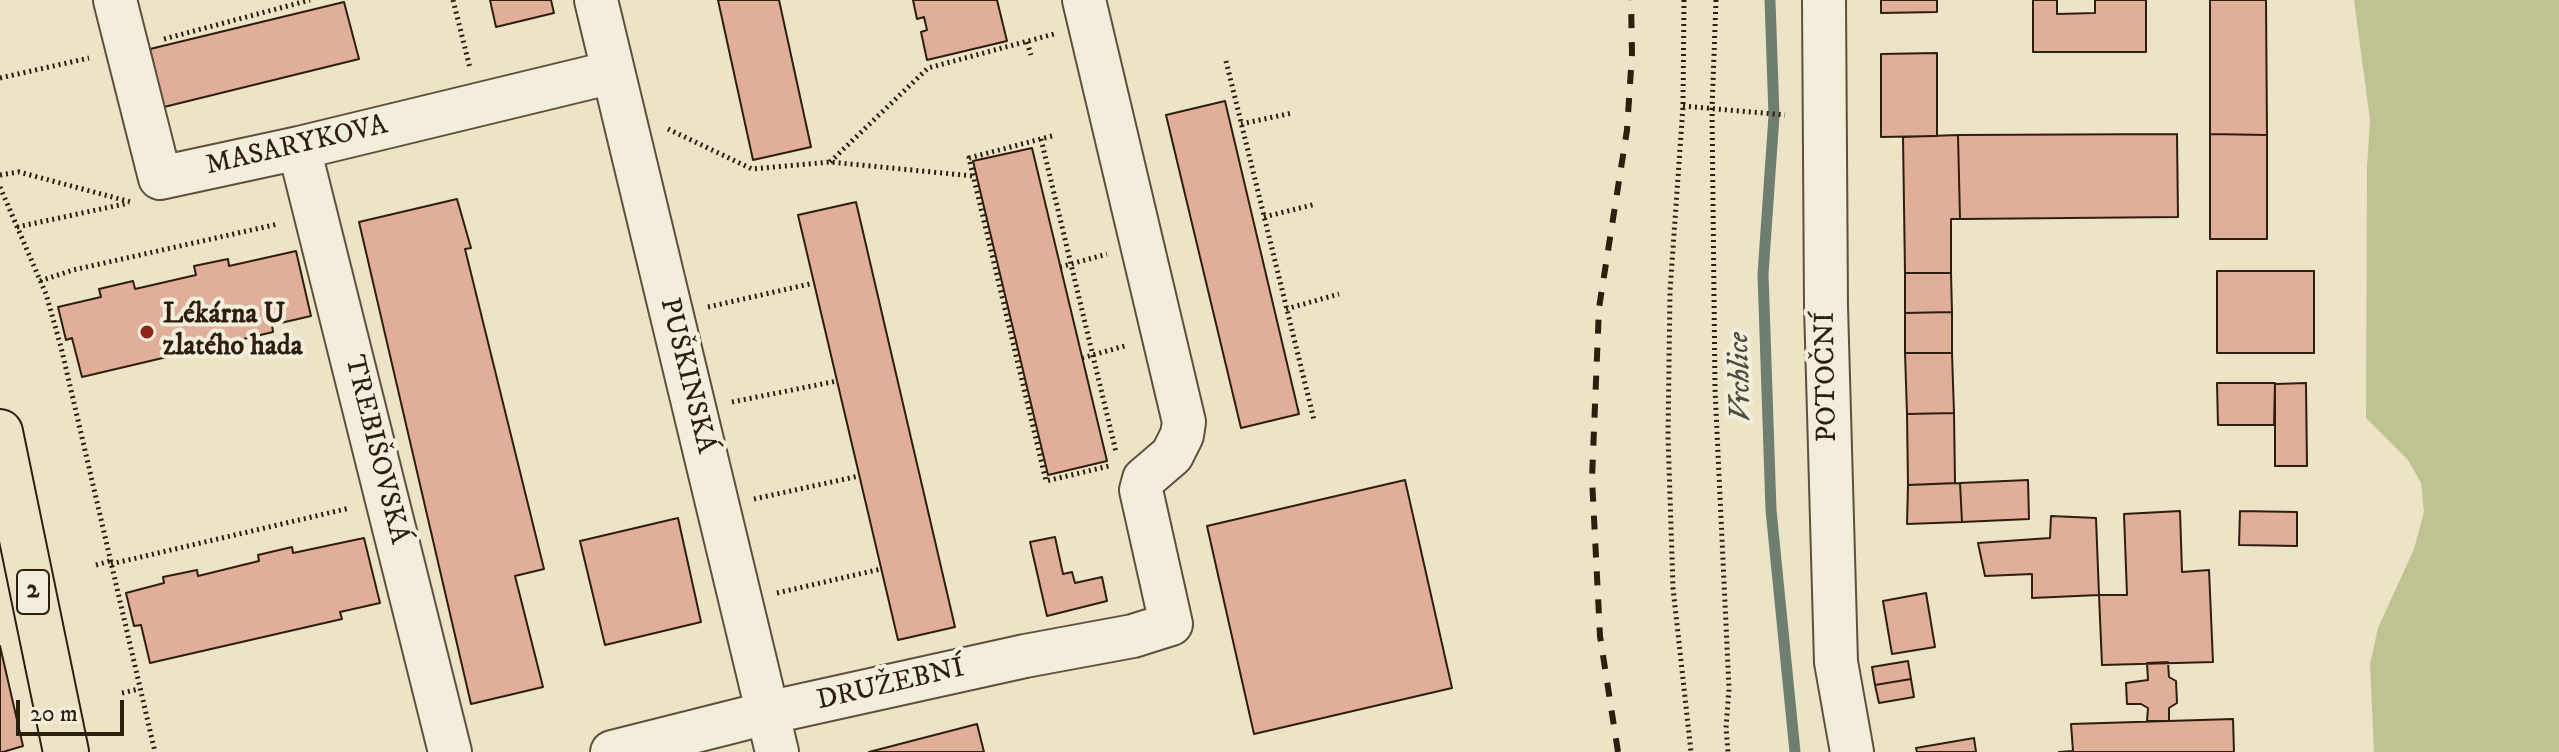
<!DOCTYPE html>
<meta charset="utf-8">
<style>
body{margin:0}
#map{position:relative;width:2559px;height:752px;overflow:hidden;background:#ede4c7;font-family:"IM FELL DW Pica",serif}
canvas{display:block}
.scale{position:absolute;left:16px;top:700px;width:108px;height:36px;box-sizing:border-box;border:4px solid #2e1e0e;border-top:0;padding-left:10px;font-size:24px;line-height:28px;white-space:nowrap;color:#2e1e0e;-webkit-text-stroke:6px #f3eddb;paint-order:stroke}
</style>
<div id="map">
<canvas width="2559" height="752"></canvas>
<div class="scale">20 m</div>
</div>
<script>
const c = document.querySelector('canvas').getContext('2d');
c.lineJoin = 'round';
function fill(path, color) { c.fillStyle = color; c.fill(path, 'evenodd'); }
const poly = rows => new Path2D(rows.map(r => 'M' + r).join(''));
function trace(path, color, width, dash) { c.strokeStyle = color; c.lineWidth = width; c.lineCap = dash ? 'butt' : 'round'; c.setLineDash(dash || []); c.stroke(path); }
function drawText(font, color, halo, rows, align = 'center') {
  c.font = font + ' "IM FELL DW Pica",serif'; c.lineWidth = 8; c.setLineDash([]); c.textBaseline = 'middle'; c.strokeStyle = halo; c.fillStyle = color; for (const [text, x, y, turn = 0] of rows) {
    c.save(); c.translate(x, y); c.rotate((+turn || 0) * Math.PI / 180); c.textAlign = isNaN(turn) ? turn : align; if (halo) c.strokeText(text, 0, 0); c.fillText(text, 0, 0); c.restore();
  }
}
fill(poly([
 [2354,0,2559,0,2559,752,2374,752,2370,664,2378,628,2414,549,2424,512,2421,483,2408,460,2366,418,2367,167,2370,120]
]), '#bfc291');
trace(poly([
 [1770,0,1774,116,1763,274,1771,510,1795,752]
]), '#6e7f71', 11);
const building = poly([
 [490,0,551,0,554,13,496,27,490,0],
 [718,0,779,0,811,147,753,160,718,0],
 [913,0,997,0,1007,41,927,60,921,32,927,30,924,17,917,19,913,0],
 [1881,0,1937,0,1937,12,1881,13,1881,0],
 [2033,0,2057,0,2057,14,2095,13,2095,0,2146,0,2146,52,2033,52,2033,0],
 [2210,0,2266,0,2267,135,2210,134,2210,0],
 [344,2,359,59,164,107,150,49,344,2],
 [1937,53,1937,136,1881,137,1881,54,1937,53],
 [1225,101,1299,414,1241,428,1166,115,1225,101],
 [2177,134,2178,217,1960,219,1958,135,2177,134],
 [2210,134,2267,135,2267,239,2210,239,2210,134],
 [1958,135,1960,219,1951,219,1951,273,1905,273,1903,137,1958,135],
 [1032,148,1107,461,1048,475,973,161,1032,148],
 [457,199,471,248,465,249,544,569,515,576,543,687,471,704,359,222,457,199],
 [856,202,955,627,898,640,798,215,856,202],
 [296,251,311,316,272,325,273,332,82,377,72,338,66,340,58,307,101,297,99,289,133,281,135,289,196,275,194,266,228,259,229,266,296,251],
 [2217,271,2314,271,2314,353,2217,353,2217,271],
 [1905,273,1951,273,1952,312,1905,313,1905,273],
 [1952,312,1952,353,1905,353,1905,313,1952,312],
 [1905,353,1952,353,1954,413,1907,414,1905,353],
 [2217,383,2275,383,2274,425,2218,425,2217,383],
 [2306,383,2307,466,2275,466,2275,384,2306,383],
 [1954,413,1955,483,1908,485,1907,414,1954,413],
 [1405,480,1452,688,1254,734,1207,526,1405,480],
 [2028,480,2029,519,1962,522,1960,483,2028,480],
 [1960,483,1962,522,1907,524,1908,485,1960,483],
 [2180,511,2182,572,2209,570,2213,662,2102,665,2099,595,2127,595,2124,514,2180,511],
 [2240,511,2297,512,2297,546,2239,545,2240,511],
 [2051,516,2096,518,2099,595,2032,598,2032,574,1985,576,1978,543,2050,538,2051,516],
 [678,518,701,622,605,645,580,541,678,518],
 [1055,537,1063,574,1072,572,1075,583,1102,577,1107,601,1047,616,1030,542,1055,537],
 [364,538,380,603,340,612,342,619,150,663,141,625,134,626,126,593,164,583,163,577,197,570,198,576,259,561,258,555,292,547,293,553,364,538],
 [1926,593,1935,647,1892,654,1883,601,1926,593],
 [0,646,23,746,3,752,0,752,0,646],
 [1908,661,1911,679,1875,685,1872,667,1908,661],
 [2168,662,2169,677,2176,681,2177,703,2169,708,2169,721,2147,721,2148,708,2141,704,2127,704,2126,683,2148,680,2147,663,2168,662],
 [1911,679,1914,697,1879,703,1875,685,1911,679],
 [2233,719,2234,752,2059,752,2073,751,2071,724,2233,719],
 [977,724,984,752,869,752,977,724],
 [1974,738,1976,752,1917,752,1916,748,1974,738]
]);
fill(building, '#e1ae9a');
trace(building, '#2e1e0e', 2);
const minor = poly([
 [115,0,160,178,299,148,613,72],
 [596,0,777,752],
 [1824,0,1826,306,1836,662,1852,752],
 [299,148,450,752],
 [612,752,767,713,1025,656,1133,636,1171,624,1141,490,1144,479,1172,455,1182,435,1184,422,1084,0]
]);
const primary = poly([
 [0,432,66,752]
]);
trace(minor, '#5e503c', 46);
trace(primary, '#2e1e0e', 48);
trace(poly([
 [453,0,470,68],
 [1684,0,1683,106,1670,291,1668,436,1673,588,1691,752],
 [1716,0,1712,109,1715,389,1729,689,1726,728,1728,752],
 [164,39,310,0],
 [1027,42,1031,55],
 [1226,61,1314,420],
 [0,78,89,58],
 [1683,106,1785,115],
 [1241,124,1292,113],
 [668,129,752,169,830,162,973,176],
 [1052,136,969,158,1046,481,1109,466],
 [1041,139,1116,452],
 [830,162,928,68,1054,34],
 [0,175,19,172,131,202],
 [0,187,46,294,61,347,155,752],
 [1264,217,1316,204],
 [17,227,129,203],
 [1060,267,1107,254],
 [40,281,73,270,278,224],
 [708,307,814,283],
 [1286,309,1339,294],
 [1082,358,1128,345],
 [732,402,837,381],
 [754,499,859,476],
 [111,564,350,508],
 [96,565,110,561],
 [777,593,881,569],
 [122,693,139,689]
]), '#2e1e0e', 5, [2, 4]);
trace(minor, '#f3eddb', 42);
trace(primary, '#ede4c7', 44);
trace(poly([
 [1618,752,1600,636,1592,478,1599,308,1627,130,1632,54,1631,0]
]), '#2e1e0e', 6, [14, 14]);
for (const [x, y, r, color] of [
 [147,332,8,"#8f2418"]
]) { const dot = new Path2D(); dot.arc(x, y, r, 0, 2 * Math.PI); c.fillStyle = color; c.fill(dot); trace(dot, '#f3eddb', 3); }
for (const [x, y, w] of [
 [33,592,32]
]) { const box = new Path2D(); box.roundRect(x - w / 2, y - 22, w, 44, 6); c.fillStyle = '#f3eddb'; c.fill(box); trace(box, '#2e1e0e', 2); }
drawText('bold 26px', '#2e1e0e', null, [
 ["2",33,592]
]);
drawText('28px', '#2e1e0e', '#f3eddb', [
 ["MASARYKOVA",297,147,-13],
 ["PUŠKINSKÁ",686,376,76],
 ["POTOČNÍ",1828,377,-91],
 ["TREBIŠOVSKÁ",375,450,76],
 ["DRUŽEBNÍ",891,686,-13]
]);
drawText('bold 28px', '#2e1e0e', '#f3eddb', [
 ["Lékárna U",163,316],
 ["zlatého hada",163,348]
], 'left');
drawText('italic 30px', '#4e4e40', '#f3eddb', [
 ["Vrchlice",1742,377,-92]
]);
</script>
